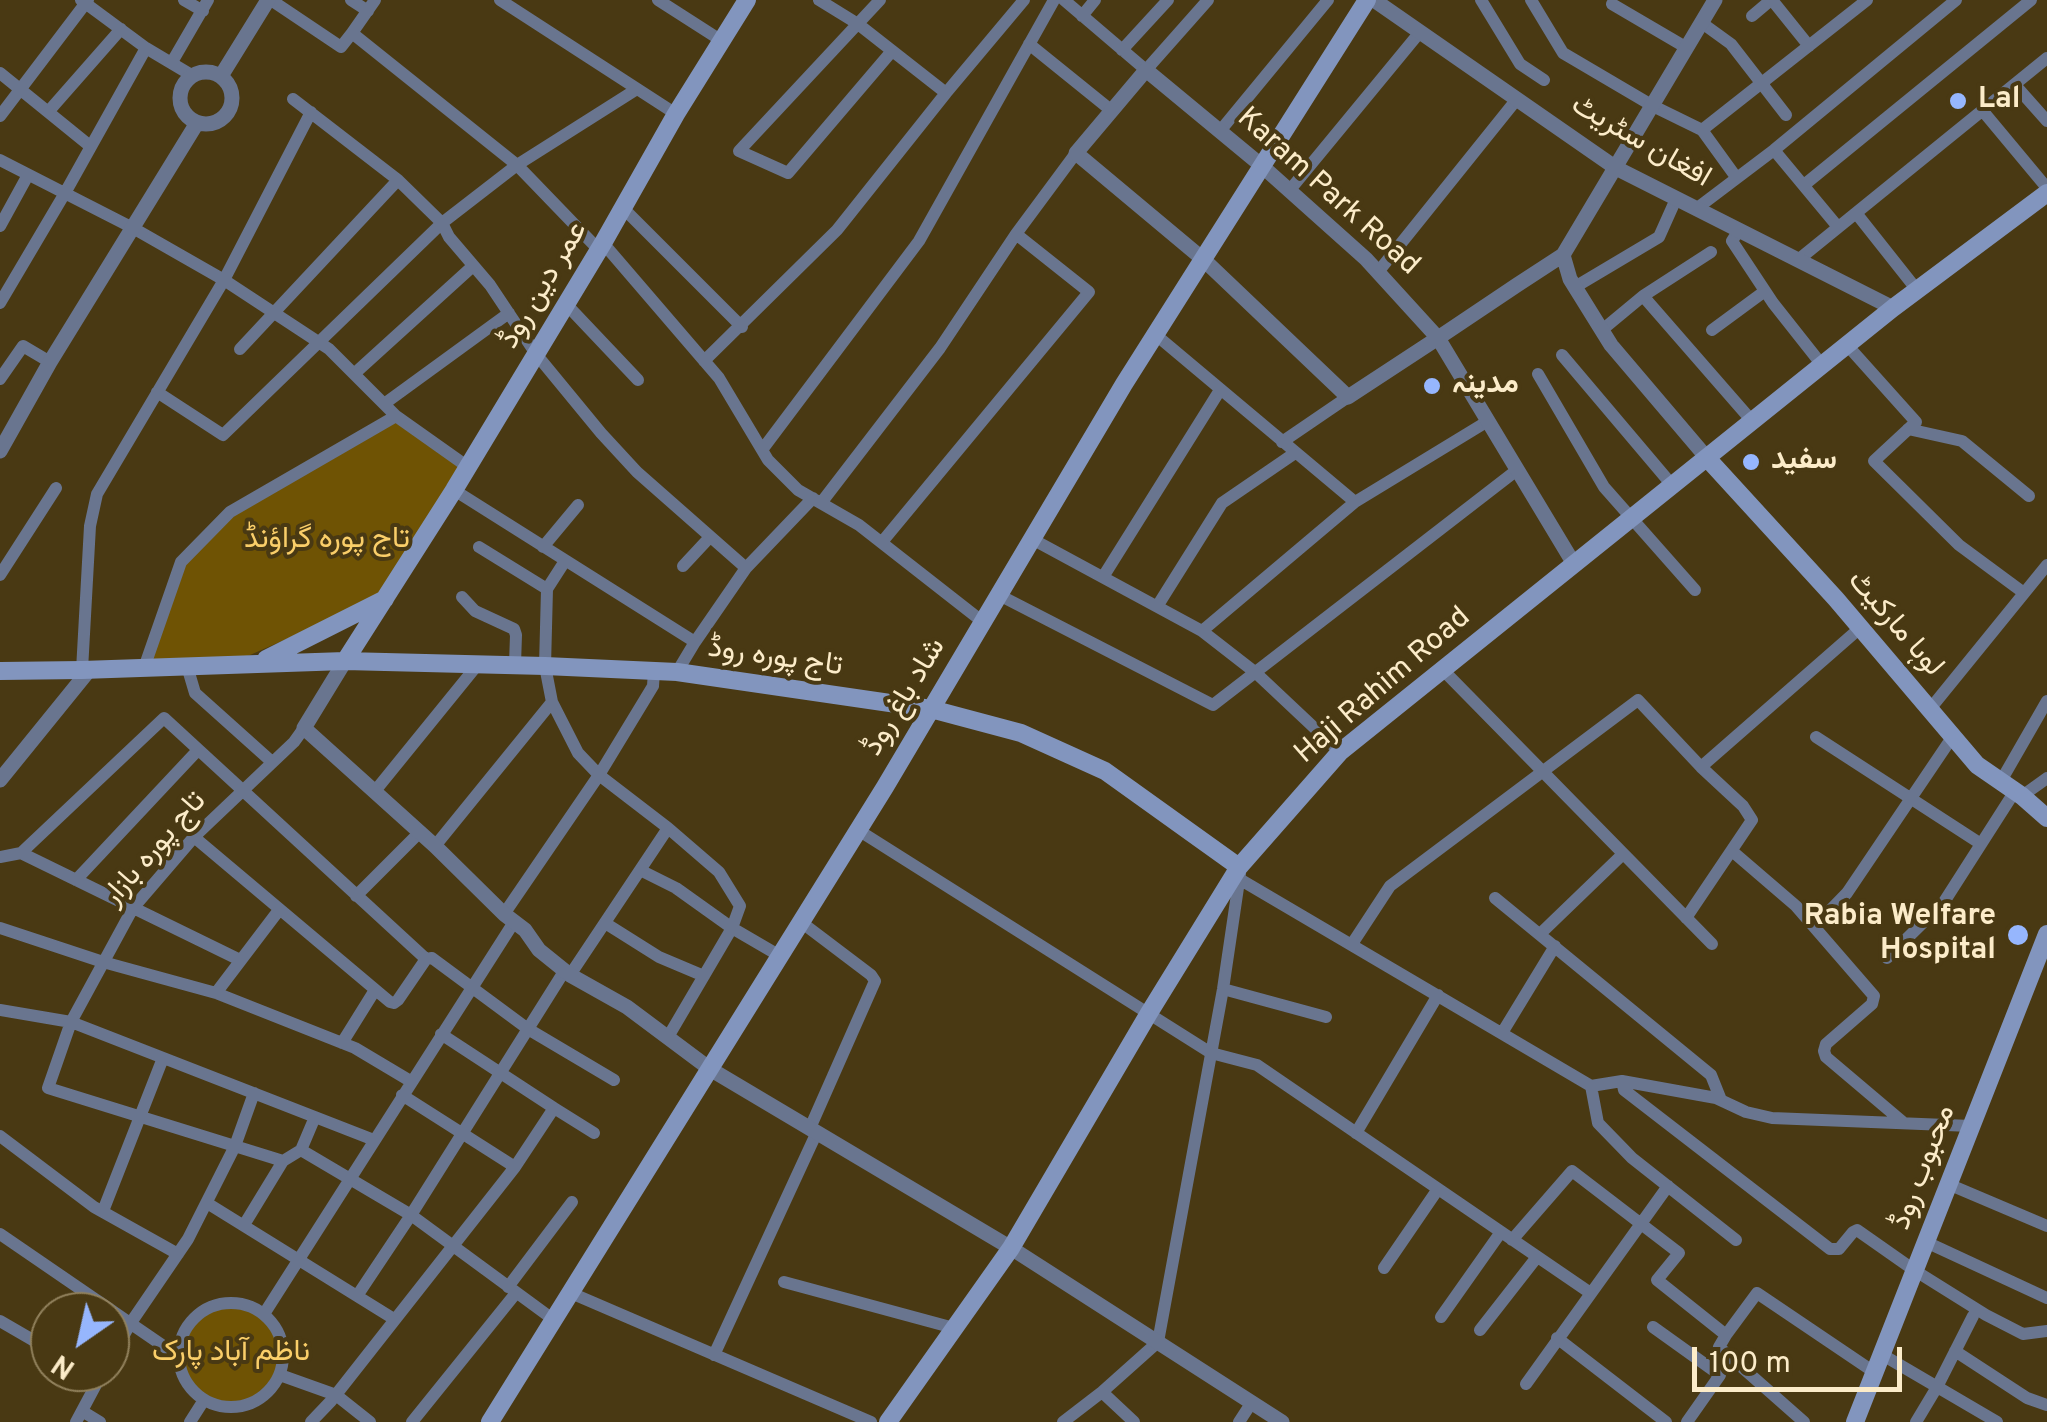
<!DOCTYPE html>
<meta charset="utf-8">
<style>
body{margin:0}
#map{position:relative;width:2047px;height:1422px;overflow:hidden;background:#493913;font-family:Overpass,sans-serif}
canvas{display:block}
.north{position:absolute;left:30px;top:1292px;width:100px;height:100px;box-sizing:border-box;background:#493913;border:2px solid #91815c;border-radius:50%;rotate:214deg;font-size:28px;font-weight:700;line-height:40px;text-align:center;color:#fcecc9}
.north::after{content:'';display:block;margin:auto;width:35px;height:45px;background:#96b6fd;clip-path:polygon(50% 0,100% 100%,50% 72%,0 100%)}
.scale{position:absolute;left:1692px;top:1347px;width:210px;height:45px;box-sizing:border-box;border:5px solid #fcecc9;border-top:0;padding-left:12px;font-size:30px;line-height:35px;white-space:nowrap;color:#fcecc9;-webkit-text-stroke:8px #493913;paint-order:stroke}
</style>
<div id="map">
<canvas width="2047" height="1422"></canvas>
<div class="north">N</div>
<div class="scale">100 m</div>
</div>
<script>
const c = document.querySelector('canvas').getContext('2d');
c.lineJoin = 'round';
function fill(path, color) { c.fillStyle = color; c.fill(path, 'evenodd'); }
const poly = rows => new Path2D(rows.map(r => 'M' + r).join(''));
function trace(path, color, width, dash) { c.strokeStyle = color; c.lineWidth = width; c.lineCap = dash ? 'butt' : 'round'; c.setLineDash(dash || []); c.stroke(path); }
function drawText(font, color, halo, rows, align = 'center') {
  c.font = font + ' Overpass,Vazirmatn,sans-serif'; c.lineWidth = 8; c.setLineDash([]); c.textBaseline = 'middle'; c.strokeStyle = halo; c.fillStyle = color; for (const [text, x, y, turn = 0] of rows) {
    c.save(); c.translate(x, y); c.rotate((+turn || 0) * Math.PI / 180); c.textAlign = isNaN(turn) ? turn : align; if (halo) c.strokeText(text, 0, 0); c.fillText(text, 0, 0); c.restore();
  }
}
fill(poly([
 [396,416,468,467,385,596,234,662,144,668,181,562,230,512],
 '179 1355a52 52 0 1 1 104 0a52 52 0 1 1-104 0Z'
]), '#6f5304');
trace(poly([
 [81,0,146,48,193,76],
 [184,0,203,11],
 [271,0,341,47,352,33,517,165,599,250],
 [351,0,368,11],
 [500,0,676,114],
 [658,0,722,41],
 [819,0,858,24,946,93],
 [880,0,739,151,788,173,892,51],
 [1064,0,1146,70,1208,0],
 [1481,0,1520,64,1544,80],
 [1531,0,1563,53,1653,106,1702,130,1736,177],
 [1772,0,1809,46],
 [1612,4,1687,48],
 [1082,16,1095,0],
 [1752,16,1771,0],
 [1702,23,1731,44,1786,115],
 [352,33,375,0],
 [1029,44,1112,111],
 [1122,50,1168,0],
 [172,62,208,0],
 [0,73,90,146],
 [2015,85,2047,121],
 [293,99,398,180,442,223,449,237,490,285,536,354,601,433,637,472,746,568],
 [1982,110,2047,188],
 [48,112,121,29],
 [0,116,88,0],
 [1702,130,1867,0],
 [1220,131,1328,0],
 [1774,150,1838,227],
 [0,160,133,228,224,280,329,349,396,416,468,467],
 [1804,185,2031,0],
 [1289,191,1420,32],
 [623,208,742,327],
 [1696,209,1774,150,1956,0],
 [1856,213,1917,290],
 [0,226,28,175],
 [1739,230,1732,241,1773,303,1822,365],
 [603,243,719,378,768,460,798,490,859,525,983,622],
 [1798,260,2047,58],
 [1378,272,1517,99],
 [1575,287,1659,237,1676,199],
 [1643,296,1711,252],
 [0,303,65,193,146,48],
 [566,304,638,380],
 [1602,330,1643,296,1752,421],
 [1712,330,1765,291],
 [1156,335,1355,502],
 [1847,345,1916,422,1874,461,1959,545,2024,593],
 [240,349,398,180],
 [1562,355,1672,485],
 [704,361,837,230,946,93,1024,0],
 [354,374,473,266],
 [1538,374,1604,487,1695,590],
 [0,379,23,346,50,362],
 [157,392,223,435,442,223,517,165,637,89],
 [384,404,509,313],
 [1908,429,1962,441,2029,496],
 [1282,442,1348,397],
 [762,450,919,241,1054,0],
 [454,490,695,642,746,568,813,498],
 [821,503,940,348,1016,234,1076,153],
 [1032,539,1202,631,1256,673,1340,752],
 [882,542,1089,292,1016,234],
 [479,547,547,589],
 [543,547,578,505],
 [565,561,547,589,545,666,552,702,578,753,599,775,668,828,719,872,740,906,732,928,668,1037],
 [683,566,710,537],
 [0,575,56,488],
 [1103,577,1220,390],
 [999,595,1213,705,1517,470],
 [462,597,475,611,514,629,516,635,515,664],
 [1158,605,1222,503,1295,453],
 [1202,631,1355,502,1488,421],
 [187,666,195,693,272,762],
 [144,668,181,562,230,512,396,416],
 [82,670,90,526,97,494,224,280,311,112],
 [1443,670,1712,944],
 [677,672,695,642],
 [1930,709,2047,565],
 [1816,737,1981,844],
 [1701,767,1860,628],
 [2001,781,2047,701],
 [375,791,479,663],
 [2022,796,2047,778],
 [858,830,1211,1053,1257,1065,1589,1292],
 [194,837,390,1002,394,1003,398,1000,426,959,432,958,528,1029,614,1080],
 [435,846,552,702],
 [1732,851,1796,906,1874,996,1872,1004,1826,1044,1824,1051,1826,1057,1904,1123],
 [21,853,240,960],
 [0,857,21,853,164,718,426,959],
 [640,870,676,888,732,928,780,956],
 [76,880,198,750],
 [1241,880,1591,1086,1622,1081,1716,1098,1746,1112,1772,1118,1971,1126],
 [356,896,420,832],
 [1495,898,1711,1075,1721,1100],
 [504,914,599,775,653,686,654,671],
 [801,922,871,975,875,981,810,1128],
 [605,923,659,957,704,976],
 [1814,927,1847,893,1953,736],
 [0,928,103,962,216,993,355,1048,412,1082],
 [1540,934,1623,854],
 [1352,944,1390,886,1638,700,1701,767,1743,806,1752,820,1686,918],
 [1887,958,1944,902,2015,791],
 [570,975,668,828],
 [1223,989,1326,1017],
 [216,993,279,910],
 [0,1010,71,1022,374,1140],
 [1502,1033,1555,946],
 [342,1043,375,990],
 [1622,1081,1624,1090,1830,1249,1839,1249,1853,1232,1857,1230,1914,1270,1986,1315,2023,1334,2047,1331],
 [1591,1086,1598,1123,1632,1158,1736,1240],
 [402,1095,515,1167],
 [554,1108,594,1133],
 [1356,1133,1438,995],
 [0,1136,94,1207,178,1254],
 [301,1150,411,1215,554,1320],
 [283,1161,48,1088,71,1022,133,908,194,837,294,742,304,728],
 [1948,1184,2047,1226],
 [207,1203,394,1319],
 [103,1211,163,1058],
 [244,1225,283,1161,301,1150,315,1117],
 [0,1234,178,1356],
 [1512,1240,1572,1171,1679,1253,1657,1280,1726,1335,1719,1347,1804,1422],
 [1926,1242,2047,1298],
 [1384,1268,1438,1189],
 [784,1282,954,1328],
 [508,1287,572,1202],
 [571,1293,871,1422],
 [357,1296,411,1215,565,970],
 '179 1355a52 52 0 1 1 104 0a52 52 0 1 1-104 0Z',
 [264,1314,514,922],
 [1441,1317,1501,1232],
 [0,1321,50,1350],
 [1653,1327,1720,1375,1687,1422],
 [1480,1330,1537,1257],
 [1726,1335,1757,1293,1874,1372],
 [1557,1338,1666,1422],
 [1955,1351,2027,1398,2047,1405],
 [1881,1354,1997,1422],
 [714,1355,817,1132],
 [110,1360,130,1324,188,1239,235,1146,254,1093],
 [280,1375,336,1395,370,1422],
 [1526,1384,1668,1186],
 [1102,1392,1134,1422],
 [82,1411,100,1422],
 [76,1422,99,1379,88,1372],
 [190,1422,204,1400],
 [311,1422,331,1401,515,1167,554,1108,441,1034],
 [412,1422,516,1293],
 [1063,1422,1102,1392,1158,1342,1223,989,1240,874],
 [1239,1422,1252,1402],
 [1916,1422,1937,1387,1973,1316]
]), '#69758f', 12);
trace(poly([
 [1374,0,1616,168,1893,308],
 '180 98a26 26 0 1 1 52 0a26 26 0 1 1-52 0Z',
 [221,76,268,0],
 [1563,255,1570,279,1611,345,1707,458],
 [0,451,50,362,197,123],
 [1574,564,1438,338,1366,259,1262,166,1146,70,1076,153,1204,260,1348,397,1438,338,1517,285,1563,255,1715,0],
 [345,661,304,728,435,846,504,914,525,930,539,950,570,975,627,1007,710,1069,1011,1248,1282,1422],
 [0,780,90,669]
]), '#69758f', 15);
trace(poly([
 [1707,458,1836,599,1977,765,2022,796,2047,818],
 [266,659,385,599],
 [345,661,454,490,603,243,676,114,747,0],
 [0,671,82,670,345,661,545,666,677,672,931,709,1021,733,1105,771,1239,867],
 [490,1422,885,787,1124,384,1367,0],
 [888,1422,1011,1248,1149,1013,1239,867,1340,752,1893,308,2047,193],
 [1855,1422,2047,934]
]), '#8295be', 18);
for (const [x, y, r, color] of [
 [1958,101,10,"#96b6fd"],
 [1432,386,10,"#96b6fd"],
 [1751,462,10,"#96b6fd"],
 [2018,935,12,"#96b6fd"]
]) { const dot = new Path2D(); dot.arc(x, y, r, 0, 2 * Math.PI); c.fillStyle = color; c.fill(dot); trace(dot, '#493913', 4); }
drawText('bold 30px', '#fcecc9', '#493913', [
 ["Lal",1978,101],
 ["مدینہ",1452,386],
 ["سفید",1771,462],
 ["Rabia Welfare",1996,918,"right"],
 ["Hospital",1996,952,"right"]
], 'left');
drawText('30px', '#fcecc9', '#493913', [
 ["افغان سٹریٹ",1640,143,30],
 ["Karam Park Road",1327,193,42],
 ["عمر دین روڈ",545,286,-59],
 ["لوہا مارکیٹ",1894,625,49],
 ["تاج پورہ روڈ",775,659,8],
 ["Haji Rahim Road",1384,687,-41],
 ["شاد باغ روڈ",906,698,-59],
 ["تاج پورہ بازار",156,850,-49],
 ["محبوب روڈ",1925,1168,-69]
]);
drawText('30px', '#face69', '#493913', [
 ["تاج پورہ گراؤنڈ",327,541],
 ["ناظم آباد پارک",231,1354]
]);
</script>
